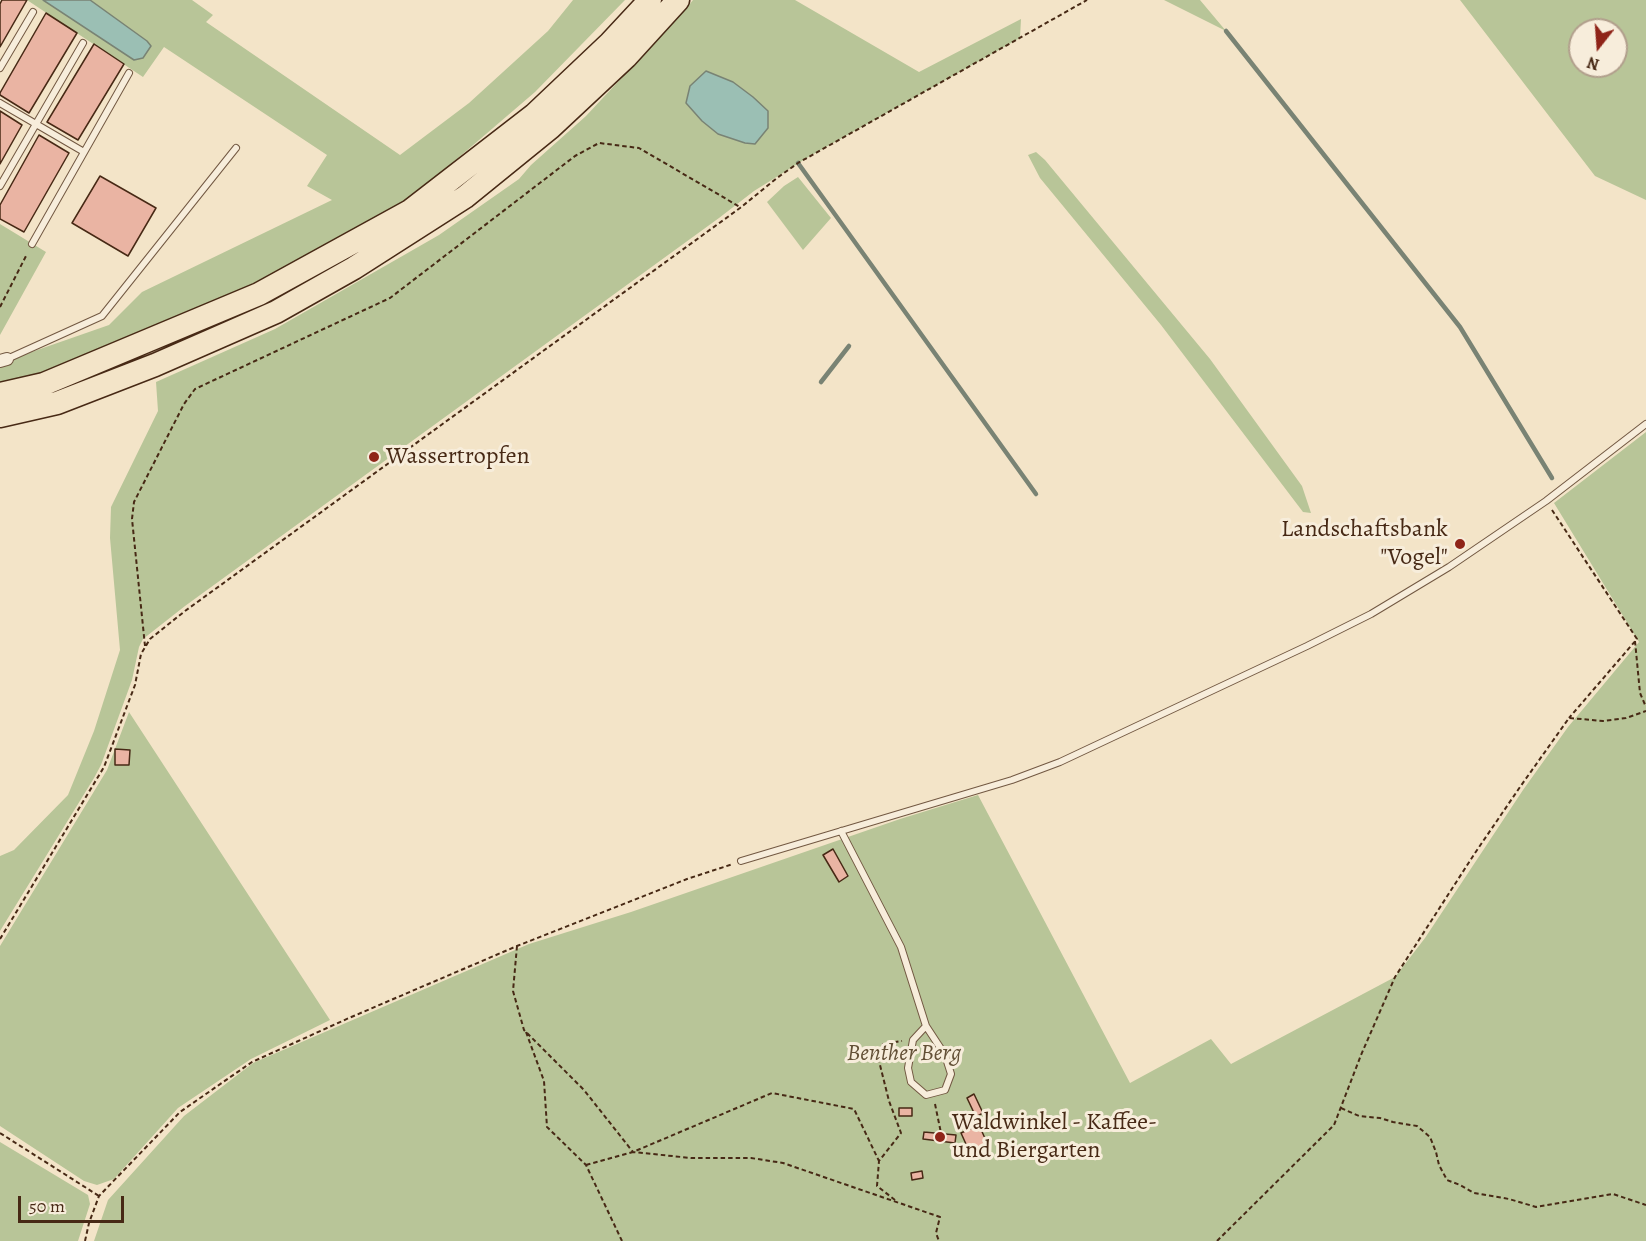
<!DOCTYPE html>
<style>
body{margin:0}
#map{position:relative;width:1646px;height:1241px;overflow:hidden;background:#f3e4c8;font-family:Alegreya,serif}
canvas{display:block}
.north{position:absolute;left:1568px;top:18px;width:60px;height:60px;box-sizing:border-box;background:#f7eddb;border:2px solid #b19f8c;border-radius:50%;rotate:197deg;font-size:16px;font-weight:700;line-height:24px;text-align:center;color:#472915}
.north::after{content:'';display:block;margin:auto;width:21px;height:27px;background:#8f2418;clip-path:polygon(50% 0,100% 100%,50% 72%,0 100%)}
.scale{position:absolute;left:18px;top:1196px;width:106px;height:27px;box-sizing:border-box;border:3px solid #472915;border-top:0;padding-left:8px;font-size:18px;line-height:21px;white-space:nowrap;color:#472915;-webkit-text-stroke:4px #f7eddb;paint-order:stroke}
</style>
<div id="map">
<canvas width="1646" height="1241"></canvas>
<div class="north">N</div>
<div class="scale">50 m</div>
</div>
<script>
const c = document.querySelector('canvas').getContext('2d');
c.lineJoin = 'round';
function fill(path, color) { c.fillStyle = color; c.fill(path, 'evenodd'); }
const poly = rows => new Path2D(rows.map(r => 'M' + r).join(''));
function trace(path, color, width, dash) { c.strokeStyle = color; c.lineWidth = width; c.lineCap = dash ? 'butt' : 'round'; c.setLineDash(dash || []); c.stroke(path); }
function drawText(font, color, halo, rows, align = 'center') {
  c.font = font + ' Alegreya,serif'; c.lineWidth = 6; c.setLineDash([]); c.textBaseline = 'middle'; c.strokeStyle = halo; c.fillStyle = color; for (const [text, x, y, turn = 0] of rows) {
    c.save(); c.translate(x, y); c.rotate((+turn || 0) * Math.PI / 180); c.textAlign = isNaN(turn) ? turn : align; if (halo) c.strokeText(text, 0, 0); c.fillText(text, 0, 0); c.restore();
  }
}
fill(poly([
 [27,0,192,0,213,15,206,22,400,155,469,103,548,31,573,0,625,0,535,92,437,176,410,211,259,294,0,394,0,363,109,325,142,292,332,200,307,186,327,155,164,47,143,77],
 [693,0,795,0,919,72,1021,19,1020,38,810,156,754,191,719,218,185,606,143,639,139,647,132,680,101,765,94,778,0,931,0,856,14,850,68,795,94,731,120,650,110,538,111,507,158,411,156,382,275,329,439,235,519,179,531,165,586,116,685,10],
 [1164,0,1200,0,1226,31],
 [1460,0,1646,0,1646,200,1595,176],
 [1580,30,1616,30,1616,66,1580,66],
 [1036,152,1045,160,1210,359,1302,486,1311,513,1303,512,1161,325,1040,178,1028,155],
 [798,177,831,218,803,250,767,202,784,186],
 [0,224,46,252,0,335],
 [1646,432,1646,1241,94,1241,108,1200,184,1116,253,1063,529,944,631,912,900,819,978,795,1130,1083,1211,1039,1231,1064,1395,977,1425,938,1523,790,1568,727,1639,642,1554,503],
 [129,712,330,1020,251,1059,178,1108,114,1179,97,1185,84,1181,0,1126,0,946,107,770],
 [0,1142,88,1195,90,1204,78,1241,0,1241]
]), '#b8c598');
const water = poly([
 [43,0,90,0,147,41,151,46,143,58,134,60,43,0],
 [706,71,733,82,753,97,768,111,768,128,755,144,745,143,718,134,702,121,686,103,690,86,706,71]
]);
fill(water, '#9bbfb4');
trace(water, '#798374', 1.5);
trace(poly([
 [1226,31,1460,327,1552,478],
 [798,163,1036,494],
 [821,382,849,346]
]), '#798374', 4.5);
const building = poly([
 [2,0,27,0,0,47,0,4,2,0],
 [46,13,77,33,29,113,0,95,0,93,46,13],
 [94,44,124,64,78,140,47,122,94,44],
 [0,111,22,125,0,164,0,111],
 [39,135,69,153,24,232,0,219,0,205,39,135],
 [100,176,156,208,128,256,72,223,100,176],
 [115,749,130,750,129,765,115,765,115,749],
 [833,849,848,876,839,882,823,855,833,849],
 [974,1094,983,1113,976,1117,967,1098,974,1094],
 [899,1108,912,1108,912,1116,899,1116,899,1108],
 [979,1125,988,1145,970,1153,961,1133,979,1125],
 [924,1132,956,1135,955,1143,923,1139,924,1132],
 [922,1171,923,1178,912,1180,911,1173,922,1171]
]);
fill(building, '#eab4a3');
trace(building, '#472915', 1.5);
const lane = poly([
 [0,68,33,12],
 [0,103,84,152],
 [0,186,83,43],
 [32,244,129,73],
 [7,359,102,316,236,148],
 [841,831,901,947,926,1026,913,1040,908,1068,911,1082,926,1095,945,1090,951,1074,945,1055,926,1026],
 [741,861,1012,780,1060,762,1307,646,1371,614,1449,567,1546,501,1646,424]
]);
const street = poly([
 [0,361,7,359]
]);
const highway = poly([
 [0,394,44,384,259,294,410,211,534,115,610,43,650,0],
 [0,416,57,403,155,365,276,312,354,268,465,197,550,128,626,57,678,0]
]);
trace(lane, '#725842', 8);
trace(street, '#725842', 14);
trace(highway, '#472915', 25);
trace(poly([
 [0,307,27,254],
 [1552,510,1637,639,1569,718],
 [1635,641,1640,693,1646,707],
 [145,646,132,519,134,502,184,404,195,389,390,298,575,156,599,143,639,148,740,207],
 [0,939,104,767,135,685,141,654,150,639,185,611,740,208,777,178,798,163,1087,0],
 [517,946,513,991,524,1030,584,1090,633,1152,691,1158,751,1158,783,1163,940,1217,936,1233,939,1241],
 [526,1032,544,1081,547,1127,586,1165,622,1241],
 [935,1104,941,1133],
 [1341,1108,1359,1116,1380,1118,1393,1122,1417,1126,1430,1137,1436,1152,1439,1165,1447,1180,1460,1185,1474,1193,1509,1199,1536,1207,1613,1194,1646,1205],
 [0,1133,99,1196],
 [586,1165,633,1152,772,1093,854,1109,879,1161],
 [895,1200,877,1186,879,1161,901,1133,889,1101,879,1061,883,1044,902,1041],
 [85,1241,89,1223,99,1196,180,1112,252,1062,349,1018,517,946,687,879,733,864],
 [1217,1241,1334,1125,1361,1055,1395,977,1475,853,1520,787,1569,718,1603,721,1626,718,1646,711]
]), '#472915', 2, [4.5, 3]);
trace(lane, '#f7eddb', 6);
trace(street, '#f7eddb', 12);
trace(highway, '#f3e4c8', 22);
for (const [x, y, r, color] of [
 [374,457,6,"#8f2418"],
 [1460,544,6,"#8f2418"],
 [940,1137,6,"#8f2418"]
]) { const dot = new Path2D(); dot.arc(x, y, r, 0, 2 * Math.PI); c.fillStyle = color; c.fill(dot); trace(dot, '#f7eddb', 2); }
drawText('24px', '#472915', '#f7eddb', [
 ["Wassertropfen",386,457],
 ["Landschaftsbank",1448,530,"right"],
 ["\"Vogel\"",1448,558,"right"],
 ["Waldwinkel - Kaffee-",952,1123],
 ["und Biergarten",952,1151]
], 'left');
drawText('italic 24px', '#635036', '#f7eddb', [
 ["Benther Berg",904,1054]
]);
</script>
